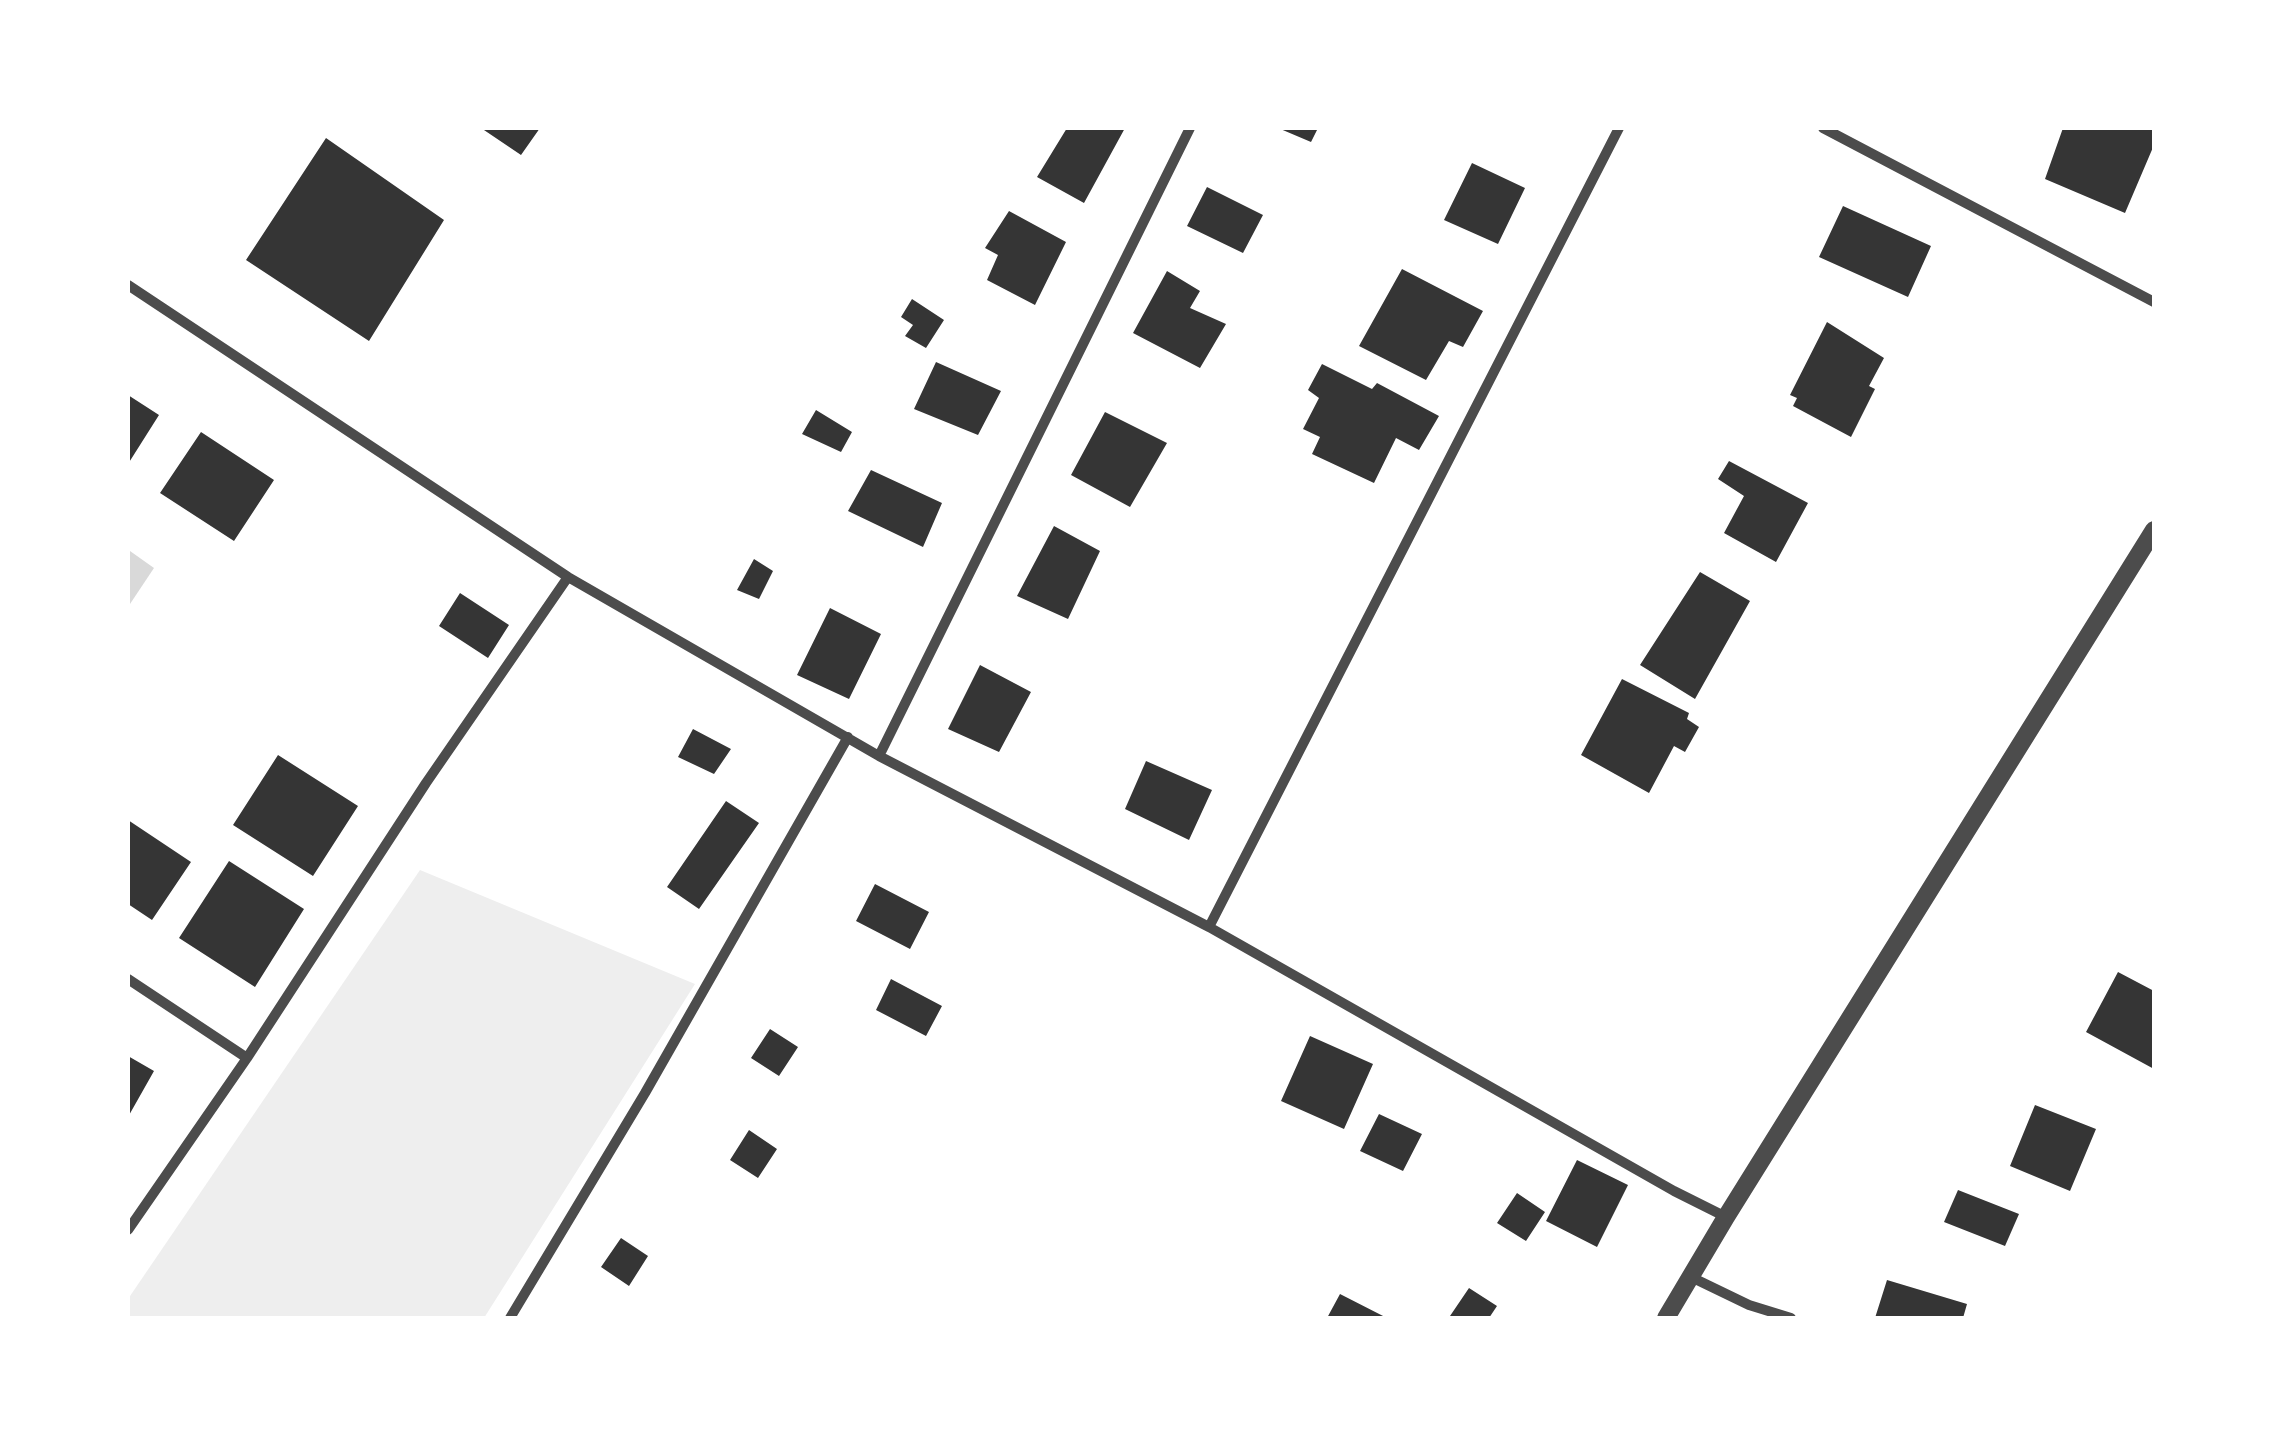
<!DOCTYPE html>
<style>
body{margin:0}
#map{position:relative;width:2282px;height:1446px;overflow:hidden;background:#fff;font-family:"Noto Sans",sans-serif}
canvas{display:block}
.frame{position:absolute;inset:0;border:130px solid #fff;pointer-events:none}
</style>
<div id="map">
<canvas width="2282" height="1446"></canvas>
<div class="frame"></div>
</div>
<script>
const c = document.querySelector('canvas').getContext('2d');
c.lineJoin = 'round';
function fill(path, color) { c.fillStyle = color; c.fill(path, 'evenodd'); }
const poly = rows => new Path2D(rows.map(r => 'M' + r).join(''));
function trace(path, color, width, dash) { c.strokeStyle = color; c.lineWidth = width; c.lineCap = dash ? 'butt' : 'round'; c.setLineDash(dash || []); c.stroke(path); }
fill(poly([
 [420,870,695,984,484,1318,128,1318,128,1299]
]), '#eee');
fill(poly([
 [130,551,154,568,128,607,128,555]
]), '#d9d9d9');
fill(poly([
 [481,128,540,128,521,155],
 [1067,128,1125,128,1084,203,1037,177],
 [1278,128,1318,128,1311,142],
 [2063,128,2154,128,2154,145,2125,213,2045,179],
 [326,138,444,220,369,341,246,260],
 [1472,163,1525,188,1498,244,1444,220],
 [1207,187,1263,215,1243,253,1187,226],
 [1843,206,1931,246,1908,297,1819,257],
 [1009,211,1066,242,1035,305,987,280,998,255,985,248],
 [1402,269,1483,311,1463,347,1449,341,1426,380,1359,346],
 [1167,271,1200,291,1190,308,1226,324,1200,368,1133,333],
 [912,299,944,320,926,348,905,336,913,325,901,317],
 [1827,322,1884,358,1869,386,1875,389,1851,437,1793,406,1797,398,1790,395],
 [936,362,1001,391,978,435,914,409],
 [1322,364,1372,389,1377,383,1439,416,1419,450,1396,438,1374,483,1312,454,1320,437,1303,429,1319,398,1308,390],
 [128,395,159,415,128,464],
 [816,410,852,432,841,452,802,434],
 [1105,412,1167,443,1130,507,1071,475],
 [201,432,274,480,234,541,160,493],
 [1729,461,1808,503,1776,562,1724,533,1744,496,1718,479],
 [871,470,942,503,923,547,848,511],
 [1054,526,1100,551,1068,619,1017,596],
 [754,559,773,571,759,599,737,590],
 [1700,572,1750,601,1695,699,1640,665],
 [460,593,509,625,488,658,439,626],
 [830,608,881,634,849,699,797,675],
 [980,665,1031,692,999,752,948,729],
 [1622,679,1689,713,1687,719,1699,727,1685,752,1674,746,1649,793,1581,755],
 [693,729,731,749,714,774,678,757],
 [278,755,358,806,313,876,233,825],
 [1146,761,1212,790,1189,840,1125,809],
 [726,801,759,823,699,909,667,887],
 [128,820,191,862,152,920,128,904],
 [229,861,304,909,255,987,179,938],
 [875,884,929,912,910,949,856,921],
 [2118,972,2154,991,2154,1069,2086,1032],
 [891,979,942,1006,926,1036,876,1010],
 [770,1029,798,1047,779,1076,751,1058],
 [1310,1036,1373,1064,1344,1129,1281,1101],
 [128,1056,154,1071,128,1117],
 [2035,1105,2096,1129,2070,1191,2010,1166],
 [1379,1114,1422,1134,1403,1171,1360,1151],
 [749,1130,777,1149,758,1178,730,1160],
 [1577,1160,1628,1185,1597,1247,1546,1221],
 [1958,1190,2019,1214,2005,1246,1944,1222],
 [1517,1193,1545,1212,1526,1241,1497,1223],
 [621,1238,648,1256,629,1286,601,1267],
 [1887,1280,1967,1304,1963,1318,1875,1318],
 [1469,1288,1497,1306,1489,1318,1450,1316],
 [1340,1294,1387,1318,1327,1318]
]), '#353535');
trace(poly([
 [1823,128,2154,302],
 [128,285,568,577,879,756,1209,927,1674,1191,1726,1217],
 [879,756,1190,128],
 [1209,927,1619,128],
 [128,979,247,1058],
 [128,1230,247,1058,426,783,568,577],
 [1691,1277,1749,1305,1791,1318],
 [510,1318,645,1093,848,737]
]), '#4c4c4c', 10);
trace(poly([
 [1666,1318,1726,1217,2154,530]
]), '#4c4c4c', 18);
</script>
